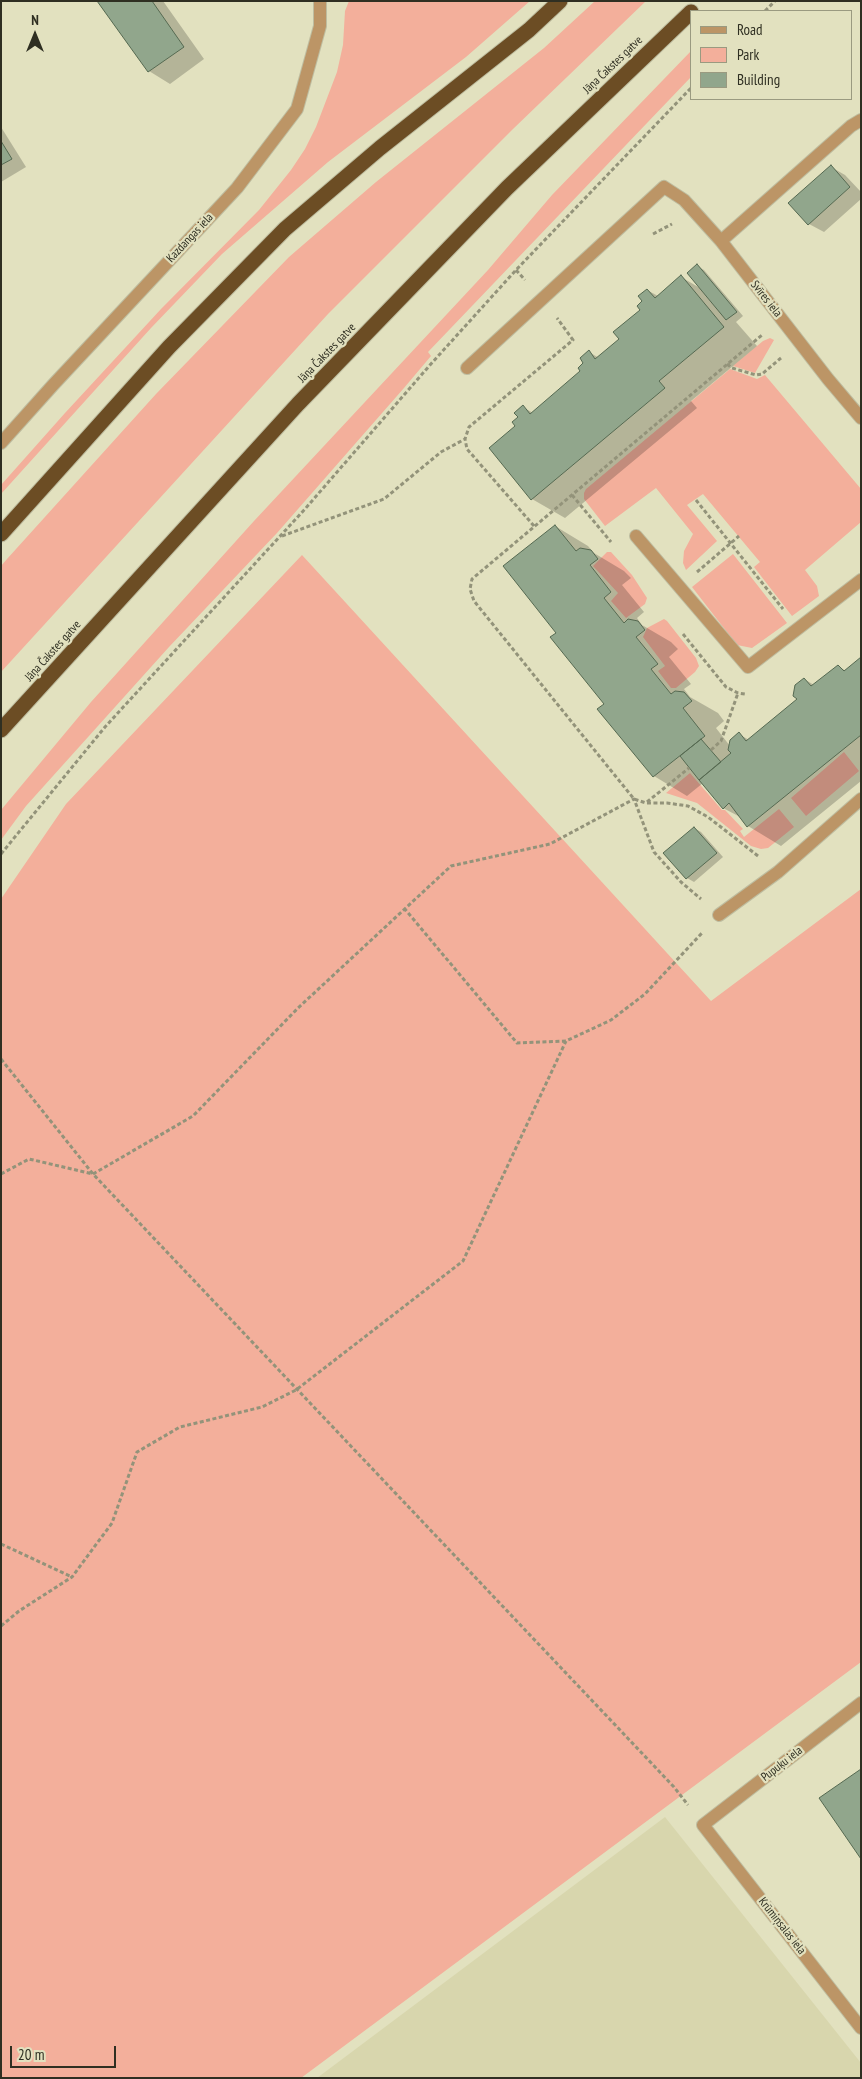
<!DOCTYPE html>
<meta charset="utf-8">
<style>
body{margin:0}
#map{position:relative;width:862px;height:2079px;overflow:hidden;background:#e2e1bf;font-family:"PT Sans Narrow",sans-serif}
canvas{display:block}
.frame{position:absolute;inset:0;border:2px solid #2f2f22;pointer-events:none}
.legend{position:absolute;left:690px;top:10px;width:162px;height:90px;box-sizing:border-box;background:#e2e1bf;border:1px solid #9a9a80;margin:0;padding:6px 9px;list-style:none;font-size:15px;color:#2f2f22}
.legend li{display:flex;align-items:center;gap:10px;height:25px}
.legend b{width:25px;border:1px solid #9a9a80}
.north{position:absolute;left:10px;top:10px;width:50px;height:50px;-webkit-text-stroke:4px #e2e1bf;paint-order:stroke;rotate:0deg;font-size:14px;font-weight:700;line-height:20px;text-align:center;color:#2f2f22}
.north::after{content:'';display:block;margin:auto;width:18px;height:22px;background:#2f2f22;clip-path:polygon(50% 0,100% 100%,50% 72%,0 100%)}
.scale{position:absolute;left:10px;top:2046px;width:106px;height:22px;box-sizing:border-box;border:2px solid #2f2f22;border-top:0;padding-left:6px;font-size:15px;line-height:18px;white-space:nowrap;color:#2f2f22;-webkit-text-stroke:4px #e2e1bf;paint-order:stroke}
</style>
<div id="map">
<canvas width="862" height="2079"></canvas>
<div class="frame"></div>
<ul class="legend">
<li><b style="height:6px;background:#bc9566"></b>Road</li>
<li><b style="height:14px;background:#f3af9b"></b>Park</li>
<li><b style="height:14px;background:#91a68c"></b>Building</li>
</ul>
<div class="north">N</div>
<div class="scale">20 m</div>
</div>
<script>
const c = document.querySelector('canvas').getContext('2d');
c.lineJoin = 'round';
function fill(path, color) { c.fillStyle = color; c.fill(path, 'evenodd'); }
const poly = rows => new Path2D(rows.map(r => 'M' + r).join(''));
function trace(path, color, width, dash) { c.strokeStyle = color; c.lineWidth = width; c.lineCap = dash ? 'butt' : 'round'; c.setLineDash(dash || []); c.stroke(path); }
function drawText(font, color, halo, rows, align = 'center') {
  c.font = font + ' "PT Sans Narrow",sans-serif'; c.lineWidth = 4.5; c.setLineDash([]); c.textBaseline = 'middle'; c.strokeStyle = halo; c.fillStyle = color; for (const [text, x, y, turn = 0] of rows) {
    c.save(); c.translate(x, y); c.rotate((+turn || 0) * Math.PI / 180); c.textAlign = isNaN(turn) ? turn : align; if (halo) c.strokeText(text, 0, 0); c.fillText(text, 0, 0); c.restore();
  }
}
fill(poly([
 [665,1817,861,2063,861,2078,317,2078]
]), '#d8d6ad');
fill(poly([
 [349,1,530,1,466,57,328,162,222,254,151,328,1,494,1,485,65,413,161,309,259,210,291,170,305,149,316,127,337,72,343,45,345,11],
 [595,1,646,1,513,129,328,314,1,672,1,566,7,559,156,394,289,257,376,182,544,48],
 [691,51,691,77,428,352,431,356,404,388,277,533,169,647,26,806,1,840,1,810,91,702,254,521,488,270,552,195],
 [770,338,774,340,755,373,733,366,763,341],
 [730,369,757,379,765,375,861,489,861,522,805,570,817,586,819,596,792,616,754,567,760,562,703,494,687,505,717,541,686,570,683,563,684,551,693,534,656,488,605,526,584,499,584,493,586,489],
 [607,552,611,552,632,575,647,598,645,604,626,618,611,601,618,593,593,566],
 [733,554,787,623,752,648,737,645,692,587],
 [302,555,711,1001,861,889,861,1662,301,2078,1,2078,1,899,66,804],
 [664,619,667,621,696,658,699,666,695,672,676,688,671,688,658,671,665,666,643,637,647,628],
 [844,752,859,771,806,816,791,798],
 [690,773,722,810,725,810,743,829,740,831,744,837,779,809,794,827,768,848,761,849,751,846,697,803,666,793]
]), '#f3af9b');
fill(poly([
 [99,1,163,1,204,59,170,84,149,71],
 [1,127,26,167,1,182],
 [831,167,845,175,861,192,861,199,824,232,809,224],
 [697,266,704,270,743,316,736,322,757,346,691,401,697,408,565,518,532,499,517,426,523,407,533,413,582,371,589,352,599,358,621,339,642,310,647,290,658,296,681,277,700,288],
 [555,526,588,546,594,553,624,571,631,578,622,585,644,612,637,618,642,625,671,642,678,649,669,657,691,684,684,689,690,697,718,713,724,721,716,728,730,746,739,734,749,740,798,699,804,679,814,685,838,666,846,671,861,659,861,781,781,846,748,826,742,818,723,808,703,783,687,796,654,776,558,633],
 [694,828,701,832,723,857,694,882,687,878]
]), '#0003');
const building = poly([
 [97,1,152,1,184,47,148,72,97,1],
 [1,141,12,159,1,165,1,141],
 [831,165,850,187,808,225,788,203,831,165],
 [697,264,737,312,726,320,687,273,697,264],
 [681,275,724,327,659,381,665,388,531,500,489,448,515,426,512,422,518,417,514,413,523,405,530,414,580,371,578,368,583,363,580,358,589,350,595,359,619,339,613,332,640,310,637,306,642,301,638,296,647,289,655,298,681,275],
 [555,525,576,551,580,548,591,550,598,559,590,565,611,592,604,598,624,623,628,619,638,621,645,630,636,637,658,664,651,669,671,694,675,691,684,692,692,701,683,708,705,736,653,777,597,709,604,704,550,637,556,633,503,566,555,525],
 [861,657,861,735,747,827,729,803,723,809,699,780,731,753,728,750,730,740,739,732,746,741,797,699,793,696,795,685,804,678,811,686,838,665,844,671,861,657],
 [701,739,721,762,699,780,680,756,701,739],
 [694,827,717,853,686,879,663,853,694,827],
 [861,1769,861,1859,819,1798,861,1769]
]);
fill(building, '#91a68c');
trace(building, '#556951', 1);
const minor = poly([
 [721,241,851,126,861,120],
 [467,368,664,187,684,200,721,241,828,379,861,418],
 [1,443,53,385,237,188,297,109,320,26,320,1],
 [636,536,748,667,861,580],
 [719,915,778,872,861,799],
 [861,1703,703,1825,861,2028]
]);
const highway = poly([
 [1,534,169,347,285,229,380,148,529,30,560,1],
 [1,730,298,404,507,188,691,12]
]);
trace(minor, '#bebda0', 14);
trace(highway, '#bebda0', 17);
trace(poly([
 [765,11,775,1],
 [653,234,672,224],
 [516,270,525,280],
 [727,364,732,368,756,375,762,374,781,358],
 [572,495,611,542],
 [696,500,783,609],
 [534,526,467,449,465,439,469,427,573,340,557,318],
 [282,536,384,499,441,452,465,439],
 [697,572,739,536],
 [683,634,726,687,738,693,745,694],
 [711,750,721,741,738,693],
 [647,802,689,768],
 [1,854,105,727,305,509,430,365,516,270,691,88],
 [758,856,708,817,688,806,667,803,646,803,634,799,474,601,470,589,472,579,762,335],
 [404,908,517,1043,566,1041,611,1020,645,994,702,933],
 [1,1059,93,1174,674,1787,688,1805],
 [1,1174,29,1159,93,1174,193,1116,298,1008,451,866,550,844,634,799,654,852,681,882,701,899],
 [1,1544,72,1577],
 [1,1626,19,1611,72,1577,112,1523,137,1452,180,1427,262,1407,296,1390,463,1261,566,1041]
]), '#93937a', 3, [4, 2.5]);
trace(minor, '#bc9566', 12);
trace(highway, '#6c4d24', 15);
drawText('12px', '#2f2f22', '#e2e1bf', [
 ["Jāņa Čakstes gatve",613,65,-44],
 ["Kazdangas iela",190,238,-47],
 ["Svīres iela",766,299,52],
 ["Jāņa Čakstes gatve",327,353,-46],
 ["Jāņa Čakstes gatve",53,651,-48],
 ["Pupuķu iela",782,1764,-38],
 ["Krūmiņsalas iela",782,1926,52]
]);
</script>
